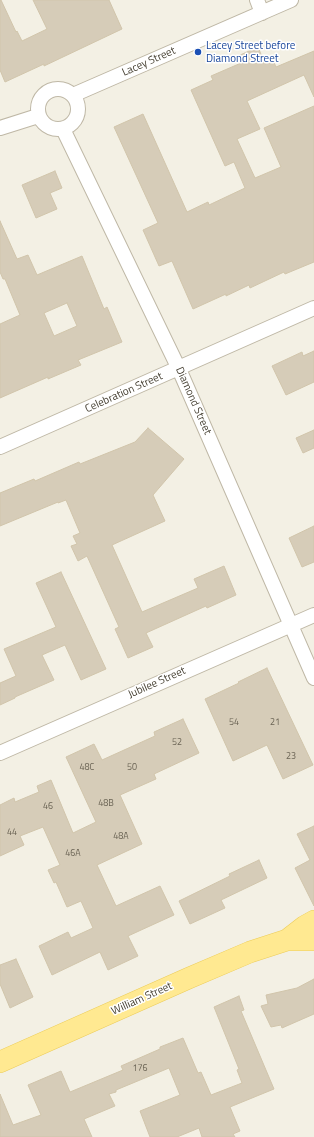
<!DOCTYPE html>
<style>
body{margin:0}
canvas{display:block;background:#f3f0e4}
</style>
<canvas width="314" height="1137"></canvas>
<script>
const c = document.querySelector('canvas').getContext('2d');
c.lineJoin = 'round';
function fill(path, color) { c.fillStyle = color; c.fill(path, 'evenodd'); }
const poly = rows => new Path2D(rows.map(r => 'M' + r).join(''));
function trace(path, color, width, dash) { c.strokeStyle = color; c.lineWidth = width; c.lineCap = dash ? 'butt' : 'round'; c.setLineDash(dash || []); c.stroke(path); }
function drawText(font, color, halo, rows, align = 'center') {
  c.font = font + ' "Titillium Web",sans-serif'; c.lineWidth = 3; c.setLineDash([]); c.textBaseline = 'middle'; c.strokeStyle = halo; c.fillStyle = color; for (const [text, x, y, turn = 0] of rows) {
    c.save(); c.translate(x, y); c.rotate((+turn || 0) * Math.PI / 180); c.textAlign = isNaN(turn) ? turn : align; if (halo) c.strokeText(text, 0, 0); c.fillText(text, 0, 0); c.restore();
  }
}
const building = poly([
 [0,0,1,0,16,32,17,31,22,41,47,29,33,0,109,0,122,29,44,66,44,64,5,82,0,70,0,0],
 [258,47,265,64,273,60,276,67,314,51,314,97,304,75,247,101,260,129,237,139,255,178,281,167,264,128,314,106,314,262,285,274,284,272,250,288,249,285,226,296,226,294,193,309,172,261,159,266,143,230,158,223,114,127,143,114,187,212,208,202,209,205,245,188,234,162,225,166,191,90,213,80,211,76,241,63,238,56,258,47],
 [55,171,62,188,50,193,57,209,36,218,22,185,55,171],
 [0,221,17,259,28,255,37,275,82,256,104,309,107,307,122,342,78,360,81,365,48,379,48,377,0,398,0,324,20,315,5,279,3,279,0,272,0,221],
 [67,303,77,326,54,336,44,313,67,303],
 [314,351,314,382,286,395,272,366,302,352,303,356,314,351],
 [148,428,184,459,153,495,165,521,112,545,142,612,198,588,194,579,224,566,236,595,207,608,206,606,146,633,153,647,128,658,115,629,119,627,87,556,78,561,71,546,77,544,73,536,80,533,66,500,58,503,58,502,0,526,0,493,34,479,35,481,79,462,80,464,135,442,148,428],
 [314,430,314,448,303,453,296,438,314,430],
 [314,526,314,562,302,567,289,538,314,526],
 [61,572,106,669,81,680,65,645,42,655,54,680,15,697,15,698,0,705,0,683,16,676,4,649,56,627,36,583,61,572],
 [267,668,313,765,283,779,267,745,233,761,205,699,239,683,238,682,267,668],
 [183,719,199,753,154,774,156,779,120,795,142,844,97,865,116,906,160,886,174,915,128,936,138,956,108,970,100,952,52,975,39,946,68,932,71,938,93,928,81,901,67,907,56,882,54,883,48,870,60,865,43,827,20,836,24,845,0,856,0,805,14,798,15,802,39,792,37,786,51,780,73,833,96,822,66,757,94,744,102,760,155,736,154,732,183,719],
 [314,826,314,906,295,868,310,860,297,834,314,826],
 [259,860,267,878,221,900,225,908,190,924,179,901,230,876,229,874,259,860],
 [16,959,33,997,10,1008,0,984,0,965,16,959],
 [314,979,314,1014,282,1028,281,1025,271,1027,261,1006,268,1004,266,995,297,988,314,979],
 [239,996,244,1010,241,1011,274,1089,230,1107,240,1131,233,1134,235,1137,202,1137,199,1128,177,1137,150,1137,140,1111,180,1095,169,1068,116,1090,116,1092,109,1094,115,1106,84,1119,92,1137,0,1137,0,1094,13,1125,41,1115,28,1085,61,1071,70,1092,123,1070,121,1066,160,1049,160,1047,183,1038,198,1073,201,1072,211,1095,242,1083,237,1070,239,1069,214,1007,239,996]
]);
fill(building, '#d6ccb8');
trace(building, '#d1c5ab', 1);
const street = poly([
 [257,0,262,13],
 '38 109a20 20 0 1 1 40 0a20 20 0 1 1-40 0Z',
 [73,95,291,0],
 [0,128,38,116],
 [63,129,179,369,314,678],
 [0,447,314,308],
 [0,753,314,615]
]);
const primary = poly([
 [287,940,305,926,314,921],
 [0,1062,189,978,250,952,287,940,314,940]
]);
trace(street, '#bfb8a6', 16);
trace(primary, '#eccc59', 22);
trace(street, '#fff', 14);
trace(primary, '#ffe991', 21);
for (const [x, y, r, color] of [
 [198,52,4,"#1a4fb4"]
]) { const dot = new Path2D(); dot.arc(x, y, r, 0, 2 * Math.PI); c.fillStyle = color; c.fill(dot); trace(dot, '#fff', 1.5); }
drawText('9px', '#6a6354', null, [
 ["54",234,723],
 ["21",275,723],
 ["52",177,743],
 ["23",291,757],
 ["48C",87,768],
 ["50",132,768],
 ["48B",106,804],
 ["46",48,807],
 ["44",12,833],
 ["48A",121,837],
 ["46A",73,854],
 ["176",140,1069]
]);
drawText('11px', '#164399', '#fff', [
 ["Lacey Street before",206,46],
 ["Diamond Street",206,59]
], 'left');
drawText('11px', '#464033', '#fff', [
 ["Lacey Street",149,62,-24],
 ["Celebration Street",124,393,-24],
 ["Diamond Street",193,401,66],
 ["Jubilee Street",157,683,-24],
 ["William Street",142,999,-24]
]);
</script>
